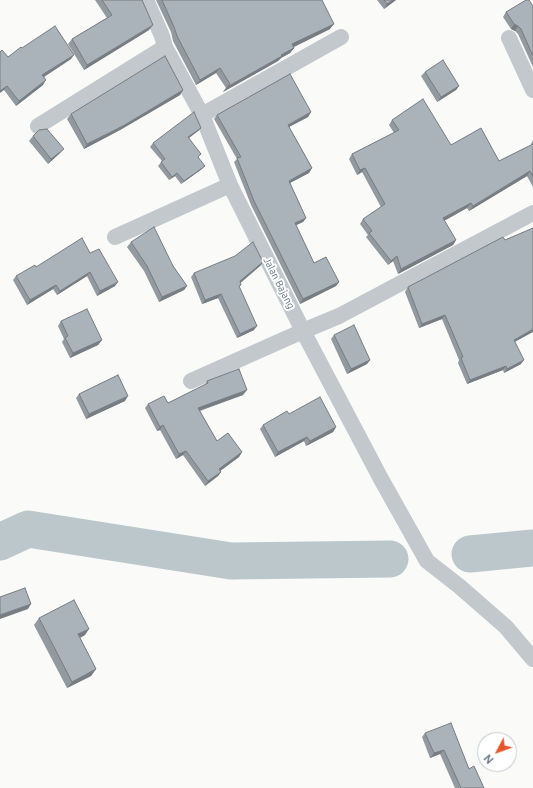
<!DOCTYPE html>
<style>
body{margin:0}
#map{position:relative;width:533px;height:788px;overflow:hidden;background:#fafaf8;font-family:Ubuntu,sans-serif}
canvas{display:block}
.north{position:absolute;left:477px;top:732px;width:40px;height:40px;box-sizing:border-box;background:#fff;border:1px solid #c1c8cd;border-radius:50%;rotate:229deg;font-size:11px;font-weight:700;line-height:16px;text-align:center;color:#657683}
.north::after{content:'';display:block;margin:auto;width:14px;height:18px;background:#e4572e;clip-path:polygon(50% 0,100% 100%,50% 72%,0 100%)}
</style>
<div id="map">
<canvas width="533" height="788"></canvas>
<div class="north">N</div>
</div>
<script>
const c = document.querySelector('canvas').getContext('2d');
c.lineJoin = 'round';
const poly = rows => new Path2D(rows.map(r => 'M' + r).join(''));
function trace(path, color, width, dash) { c.strokeStyle = color; c.lineWidth = width; c.lineCap = dash ? 'butt' : 'round'; c.setLineDash(dash || []); c.stroke(path); }
function fill(path, color) { c.fillStyle = color; c.fill(path, 'evenodd'); }
function drawText(font, color, halo, rows, align = 'center') {
  c.font = font + ' Ubuntu,sans-serif'; c.lineWidth = 4; c.setLineDash([]); c.textBaseline = 'middle'; c.strokeStyle = halo; c.fillStyle = color; for (const [text, x, y, turn = 0] of rows) {
    c.save(); c.translate(x, y); c.rotate((+turn || 0) * Math.PI / 180); c.textAlign = isNaN(turn) ? turn : align; if (halo) c.strokeText(text, 0, 0); c.fillText(text, 0, 0); c.restore();
  }
}
trace(poly([
 [0,542,28,529,231,561,390,559],
 [470,554,533,548]
]), '#bbc7cb', 37);
trace(poly([
 [146,0,162,36,165,47,202,115,230,185,303,331,339,316,533,213],
 [509,38,533,90],
 [202,115,341,37],
 [38,126,165,47],
 [115,237,230,185],
 [191,381,303,331,381,479,427,561,459,586,506,627,533,659]
]), '#c3c8cc', 16);
fill(poly([
 [95,0,142,0,149,30,84,70,68,44,72,39,107,18],
 [156,0,322,0,330,29,293,47,294,48,290,53,281,58,278,61,223,92,226,88,216,73,196,85,173,41,171,32],
 [377,0,396,0,384,9],
 [533,6,533,67,518,34,515,31,511,29,503,17,506,12],
 [22,48,71,59,44,77,43,85,16,106,4,90,8,57],
 [425,72,459,86,456,90,437,102,421,76],
 [183,90,180,95,120,130,84,149,67,119,71,114],
 [311,112,308,117,289,127,312,168,309,173,290,183,306,218,303,222,296,225,314,263,339,282,336,286,300,304,251,205,234,162,237,159,214,119,217,115],
 [392,120,451,145,499,161,531,145,531,144,533,140,533,187,527,176,469,211,467,208,444,221,456,240,453,245,398,274,393,261,388,265,366,237,368,235,360,224,363,219,381,207,362,172,357,175,349,159,352,154,394,133,389,125],
 [201,128,198,131,189,138,199,158,202,169,181,184,175,176,169,180,158,166,162,161,150,147,153,143],
 [33,136,60,153,48,164,29,141],
 [131,242,173,266,187,286,184,290,159,302,144,271,127,247],
 [90,253,115,286,97,296,87,276,57,295,53,289,27,305,13,280,16,276,36,267],
 [263,262,260,266,240,283,239,288,254,330,237,338,218,298,202,304,191,277,194,273],
 [408,287,515,342,521,364,504,373,503,370,467,384,458,363,459,360,442,319,419,328,405,292],
 [61,321,102,340,98,345,70,358,62,342,64,339,58,326],
 [334,335,370,360,367,364,347,374,331,339],
 [207,381,243,395,200,411,217,441,242,452,239,457,220,471,221,472,218,476,205,486,183,455,176,459,160,430,157,431,145,408,148,404,168,403,205,385],
 [79,394,125,401,86,419,76,398],
 [289,414,336,427,333,432,306,446,304,441,275,457,260,429,263,425],
 [39,618,85,635,80,638,96,669,91,676,67,688,34,625],
 [425,733,469,769,484,788,455,788,440,754,430,758,422,737]
]), '#929a9f');
fill(poly([
 [393,0,396,0,384,9,387,4],
 [334,24,330,29,288,50,292,44],
 [514,24,518,26,515,31,511,29],
 [153,25,149,30,84,70,87,65],
 [294,48,290,53,281,58,278,61,223,92,227,87,281,55],
 [74,55,71,59,39,80,42,75],
 [220,68,216,73,196,85,200,80],
 [46,80,43,85,16,106,19,101],
 [7,86,4,90,0,93,0,91],
 [459,86,456,90,437,102,441,97],
 [183,90,180,95,120,130,84,149,87,144],
 [311,112,308,117,285,129,288,125],
 [201,128,198,131,186,140,188,137],
 [64,149,60,153,48,164,51,159],
 [205,166,202,169,181,184,184,181],
 [312,168,309,173,286,185,289,181],
 [365,168,362,172,357,175,360,170],
 [530,171,527,176,469,211,473,206],
 [177,173,175,176,169,180,172,177],
 [471,203,467,208,440,223,443,218],
 [306,218,303,222,292,227,295,223],
 [456,240,453,245,398,274,401,269],
 [397,256,393,261,388,265,391,261],
 [263,262,260,266,237,286,240,281],
 [90,272,87,276,57,295,60,291],
 [118,282,115,286,97,296,100,291],
 [339,282,336,286,300,304,303,299],
 [56,285,53,289,27,305,30,300],
 [187,286,184,290,159,302,162,297],
 [221,294,218,298,202,304,205,300],
 [445,315,442,319,419,328,422,324],
 [257,326,254,330,237,338,240,334],
 [533,329,533,332,511,344,514,340],
 [102,340,98,345,70,358,73,353],
 [370,360,367,364,347,374,351,369],
 [524,360,521,364,504,373,507,369],
 [506,366,503,370,467,384,470,380],
 [247,390,243,395,195,412,198,408],
 [128,396,125,401,86,419,89,414],
 [163,425,160,430,157,431,160,427],
 [336,427,333,432,306,446,310,441],
 [307,437,304,441,275,457,278,452],
 [186,451,183,455,176,459,179,454],
 [242,452,239,457,216,474,219,469],
 [221,472,218,476,205,486,208,481],
 [31,604,28,609,0,619,0,615],
 [89,629,85,635,73,641,78,634],
 [96,669,91,676,67,688,72,682],
 [444,750,440,754,430,758,434,753]
]), '#777d82');
const building = poly([
 [102,0,142,0,153,25,87,65,72,39,112,15,102,0],
 [162,0,322,0,334,24,292,44,294,48,281,55,282,56,227,87,230,84,220,68,200,80,177,36,174,27,162,0],
 [384,0,393,0,387,4,384,0],
 [526,0,529,0,533,6,533,56,521,29,518,26,514,24,506,12,526,0],
 [55,26,74,55,42,75,46,80,19,101,7,86,0,91,0,52,2,50,8,57,21,47,22,48,55,26],
 [165,56,183,90,123,126,87,144,71,114,165,56],
 [443,60,459,86,441,97,425,72,443,60],
 [290,74,311,112,288,125,312,168,289,181,306,218,295,223,314,263,326,257,339,282,303,299,254,201,237,158,241,157,217,115,290,74],
 [423,99,451,145,481,128,499,161,533,144,533,176,530,171,473,206,471,203,443,218,456,240,401,269,397,256,391,261,369,233,372,231,363,219,385,204,365,168,360,170,352,154,399,130,392,120,423,99],
 [194,112,201,128,188,137,201,154,198,157,205,166,184,181,177,173,172,177,161,162,165,159,153,143,194,112],
 [47,129,64,149,51,159,33,136,39,130,47,129],
 [154,227,173,266,187,286,162,297,147,266,131,242,154,227],
 [533,228,533,329,514,340,524,360,507,369,506,366,470,380,461,358,463,357,445,315,422,324,408,287,503,237,505,240,533,228],
 [82,238,90,253,99,249,118,282,100,291,90,272,60,291,56,285,30,300,16,276,35,265,36,267,82,238],
 [253,242,263,262,240,281,241,285,239,286,257,326,240,334,221,294,205,300,194,273,235,256,253,242],
 [87,309,102,340,73,353,65,338,68,336,61,321,87,309],
 [354,325,370,360,351,369,334,335,354,325],
 [239,369,247,390,198,408,217,441,228,433,242,452,219,469,221,472,208,481,186,451,179,454,163,425,160,427,148,404,164,396,168,403,208,383,207,381,239,369],
 [118,375,128,396,89,414,79,394,118,375],
 [320,397,336,427,310,441,307,437,278,452,263,425,287,411,289,414,320,397],
 [25,588,31,604,0,615,0,597,25,588],
 [74,600,89,629,78,634,96,669,72,682,39,618,74,600],
 [451,723,469,769,474,766,484,788,461,788,444,750,434,753,425,733,451,723]
]);
fill(building, '#aab3b9');
trace(building, '#777d82', 1);
drawText('10px', '#657683', '#fff', [
 ["Jalan Bajang",279,283,63]
]);
</script>
